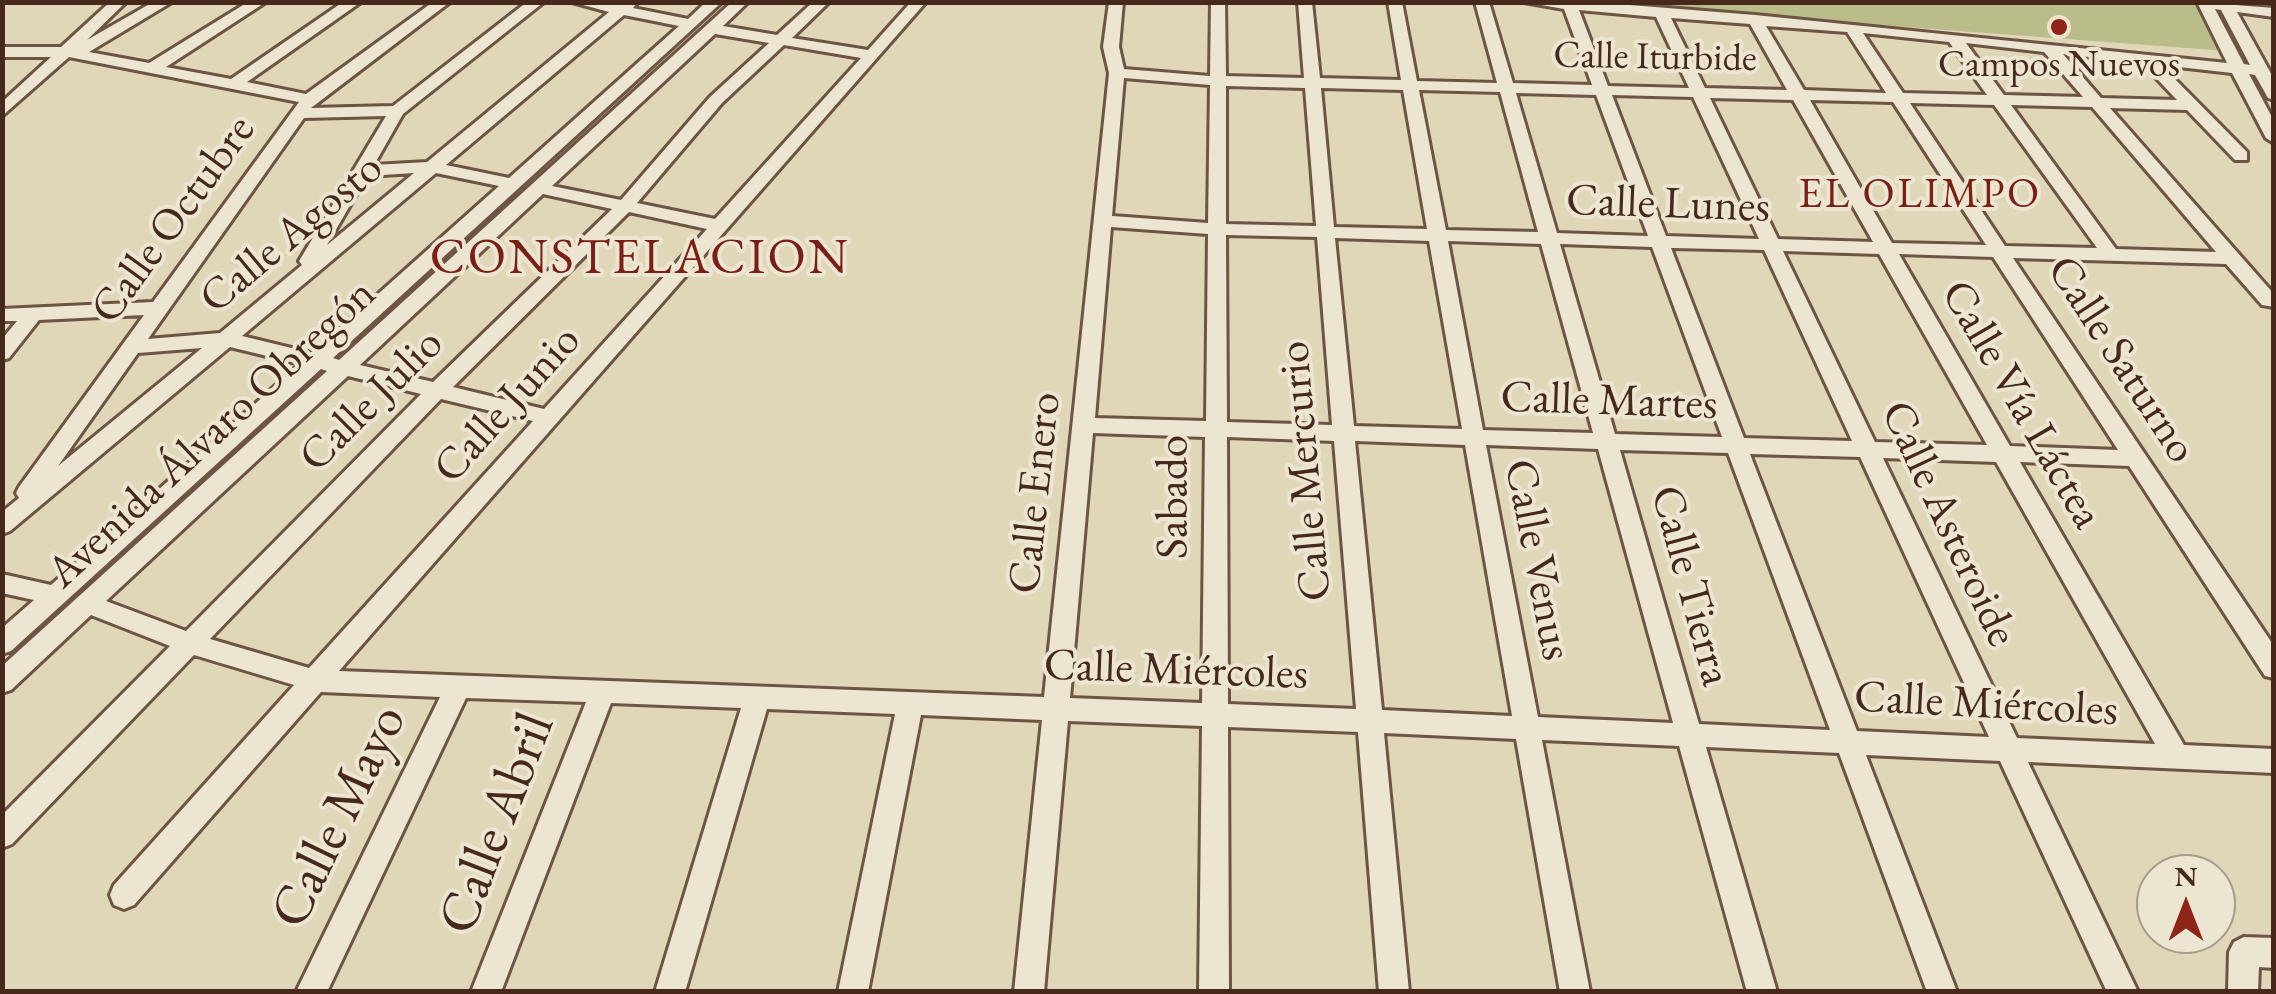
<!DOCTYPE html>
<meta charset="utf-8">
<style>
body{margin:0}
#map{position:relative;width:2276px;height:994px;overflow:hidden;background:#e0d7b9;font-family:"EB Garamond",serif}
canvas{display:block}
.frame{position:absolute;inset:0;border:5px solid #47291c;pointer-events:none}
.north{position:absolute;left:2136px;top:854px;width:100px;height:100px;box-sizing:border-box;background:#ebe5d2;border:2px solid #a99a89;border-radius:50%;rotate:0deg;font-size:28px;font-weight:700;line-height:40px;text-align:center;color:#47291c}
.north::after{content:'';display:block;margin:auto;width:35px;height:45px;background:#8f2418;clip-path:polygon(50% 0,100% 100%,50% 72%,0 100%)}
</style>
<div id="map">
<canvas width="2276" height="994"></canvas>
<div class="frame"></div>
<div class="north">N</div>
</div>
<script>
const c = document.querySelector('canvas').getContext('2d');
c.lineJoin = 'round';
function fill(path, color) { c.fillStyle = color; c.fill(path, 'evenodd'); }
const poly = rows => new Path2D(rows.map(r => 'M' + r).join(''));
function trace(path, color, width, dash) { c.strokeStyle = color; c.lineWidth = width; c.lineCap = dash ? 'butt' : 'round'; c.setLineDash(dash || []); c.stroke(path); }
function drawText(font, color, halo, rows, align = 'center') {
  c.font = font + ' "EB Garamond",serif'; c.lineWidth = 8; c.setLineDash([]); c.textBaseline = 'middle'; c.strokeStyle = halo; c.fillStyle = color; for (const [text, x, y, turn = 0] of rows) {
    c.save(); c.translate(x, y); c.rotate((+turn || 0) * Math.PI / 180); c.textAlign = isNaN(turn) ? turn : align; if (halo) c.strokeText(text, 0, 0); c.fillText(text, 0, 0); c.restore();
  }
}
fill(poly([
 [1584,3,2199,3,2227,51]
]), '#babc8a');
const minor = poly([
 [110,2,126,2,87,40,153,2,172,2,89,52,149,63,248,2,266,2,166,67,231,79,343,2,361,2,247,82,306,94,433,2,450,2,311,108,393,106,527,2,544,2,403,114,374,165,427,162,609,12,572,2,638,2,633,8,688,19,706,2,722,2,333,358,339,360,732,2,748,2,723,26,777,35,813,2,829,2,792,38,868,50,911,2,926,2,339,671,1044,697,1109,73,1103,47,1109,2,1123,2,1119,47,1124,69,1210,76,1211,2,1225,2,1226,76,1304,78,1298,2,1312,2,1320,78,1401,80,1388,2,1402,2,1417,81,1497,83,1475,2,1489,2,1513,83,1592,85,1564,9,1524,2,1592,2,1755,15,2227,63,2197,2,2274,8,2274,17,2237,12,2274,79,2274,100,2268,98,2255,75,2249,74,2274,121,2274,143,2266,138,2232,73,2161,65,2247,152,2247,160,2235,160,2187,110,2110,108,2274,294,2274,307,2262,305,2226,264,2013,258,2274,646,2274,678,2265,676,2129,466,2020,462,2184,745,2274,749,2274,773,2028,762,2138,992,2107,992,2000,761,1866,755,1957,992,1927,992,1839,753,1706,747,1777,992,1747,992,1679,746,1542,740,1590,992,1560,992,1516,739,1384,733,1409,992,1379,992,1358,732,1228,727,1229,992,1199,992,1202,726,1068,721,1044,992,1014,992,1042,720,921,715,868,992,838,992,895,714,767,709,685,992,655,992,741,708,611,703,501,992,471,992,586,702,466,698,327,992,296,992,440,697,321,692,134,905,124,909,114,905,110,895,114,885,294,685,194,655,12,844,2,848,2,815,170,646,91,615,11,690,2,693,2,666,327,371,321,369,11,651,2,654,2,628,34,600,2,593,2,574,51,585,300,364,230,347,10,531,2,534,2,512,19,498,16,493,19,487,144,315,39,320,9,358,2,360,2,339,17,321,2,321,2,309,153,302,299,102,69,57,2,116,2,102,51,57,2,57,2,47,61,47,110,2],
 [2215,9,2221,10,2250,65,2244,64,2215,9],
 [1579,10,1656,17,1689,88,1608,86,1579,10],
 [624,15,679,26,509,178,446,165,624,15],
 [1671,18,1750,24,1787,90,1705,88,1671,18],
 [1766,26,1847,32,1886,93,1804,90,1766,26],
 [1863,33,1949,42,1987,95,1903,93,1863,33],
 [715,34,769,43,710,97,621,200,552,186,715,34],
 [1966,43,2044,52,2083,97,2004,95,1966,43],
 [784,45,861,58,715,219,637,203,722,103,784,45],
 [2063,54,2142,63,2177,100,2101,98,2063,54],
 [1124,78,1210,85,1208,223,1112,216,1124,78],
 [1226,86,1305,88,1316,226,1226,224,1226,86],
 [1321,88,1403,90,1427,229,1334,227,1321,88],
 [1419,90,1500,92,1538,232,1446,230,1419,90],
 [1516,93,1596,95,1648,236,1557,233,1516,93],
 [1612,95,1693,97,1759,239,1666,236,1612,95],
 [1710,98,1793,100,1873,242,1778,239,1710,98],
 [1810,100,1893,102,1986,245,1892,243,1810,100],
 [1910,103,1994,105,2097,248,2005,246,1910,103],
 [2011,105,2092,107,2216,252,2116,249,2011,105],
 [386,116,299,261,302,265,220,333,148,339,304,118,386,116],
 [414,173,327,245,367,176,414,173],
 [436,173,499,186,312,353,242,336,436,173],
 [543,194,612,209,433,382,360,365,543,194],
 [629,212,707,229,544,409,453,387,629,212],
 [1111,227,1208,234,1206,421,1095,418,1111,227],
 [1226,235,1317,237,1332,425,1227,422,1226,235],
 [1335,238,1429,241,1462,429,1354,426,1335,238],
 [1448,241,1541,244,1593,433,1483,430,1448,241],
 [1560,244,1652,247,1722,437,1615,434,1560,244],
 [1671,248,1764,250,1852,441,1744,438,1671,248],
 [1783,251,1879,254,1987,445,1875,442,1783,251],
 [1899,254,1993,257,2118,450,2010,446,1899,254],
 [202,348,58,466,138,353,202,348],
 [348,376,421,394,186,631,106,601,348,376],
 [441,399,533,421,309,668,210,639,441,399],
 [1093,433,1205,437,1202,703,1070,698,1093,433],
 [1227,437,1334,441,1356,709,1228,704,1227,437],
 [1355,441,1465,445,1512,716,1382,710,1355,441],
 [1486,445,1598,449,1673,723,1538,717,1486,445],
 [1620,450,1728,453,1830,730,1699,724,1620,450],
 [1750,454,1860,457,1989,737,1857,731,1750,454],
 [1883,458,1996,462,2155,744,2017,738,1883,458],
 [2244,937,2274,938,2274,968,2259,967,2258,992,2228,992,2229,952,2234,942,2244,937]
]);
trace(minor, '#6d5443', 6);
fill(minor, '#ebe5d2');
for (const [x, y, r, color] of [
 [2059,27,10,"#8f2418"]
]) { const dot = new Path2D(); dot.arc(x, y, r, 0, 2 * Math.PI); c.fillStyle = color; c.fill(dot); trace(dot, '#ebe5d2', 4); }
drawText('38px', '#47291c', '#ebe5d2', [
 ["Calle Iturbide",1655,58,1]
]);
drawText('38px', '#47291c', '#ebe5d2', [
 ["Campos Nuevos",2059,66]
]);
c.letterSpacing = '2.5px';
drawText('42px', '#7a1f14', '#ebe5d2', [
 ["EL OLIMPO",1920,196]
]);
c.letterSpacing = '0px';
drawText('45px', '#47291c', '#ebe5d2', [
 ["Calle Lunes",1668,205,2],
 ["Calle Octubre",174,220,-54],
 ["Calle Agosto",292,234,-40],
 ["Calle Saturno",2121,360,57],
 ["Calle Julio",372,401,-45],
 ["Calle Martes",1609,402,2],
 ["Calle Junio",508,405,-48],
 ["Calle Vía Láctea",2021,405,60],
 ["Avenida Álvaro Obregón",212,434,-43],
 ["Calle Mercurio",1306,471,-95],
 ["Calle Enero",1036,493,-84],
 ["Sabado",1175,497,-90],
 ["Calle Asteroide",1948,524,65],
 ["Calle Venus",1537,560,79],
 ["Calle Tierra",1690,586,75],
 ["Calle Miércoles",1176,671,2],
 ["Calle Miércoles",1986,705,3]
]);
c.letterSpacing = '2.5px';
drawText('50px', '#7a1f14', '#ebe5d2', [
 ["CONSTELACION",640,259]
]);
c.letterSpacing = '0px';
drawText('55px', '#47291c', '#ebe5d2', [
 ["Calle Mayo",340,817,-64],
 ["Calle Abril",498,824,-69]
]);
</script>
